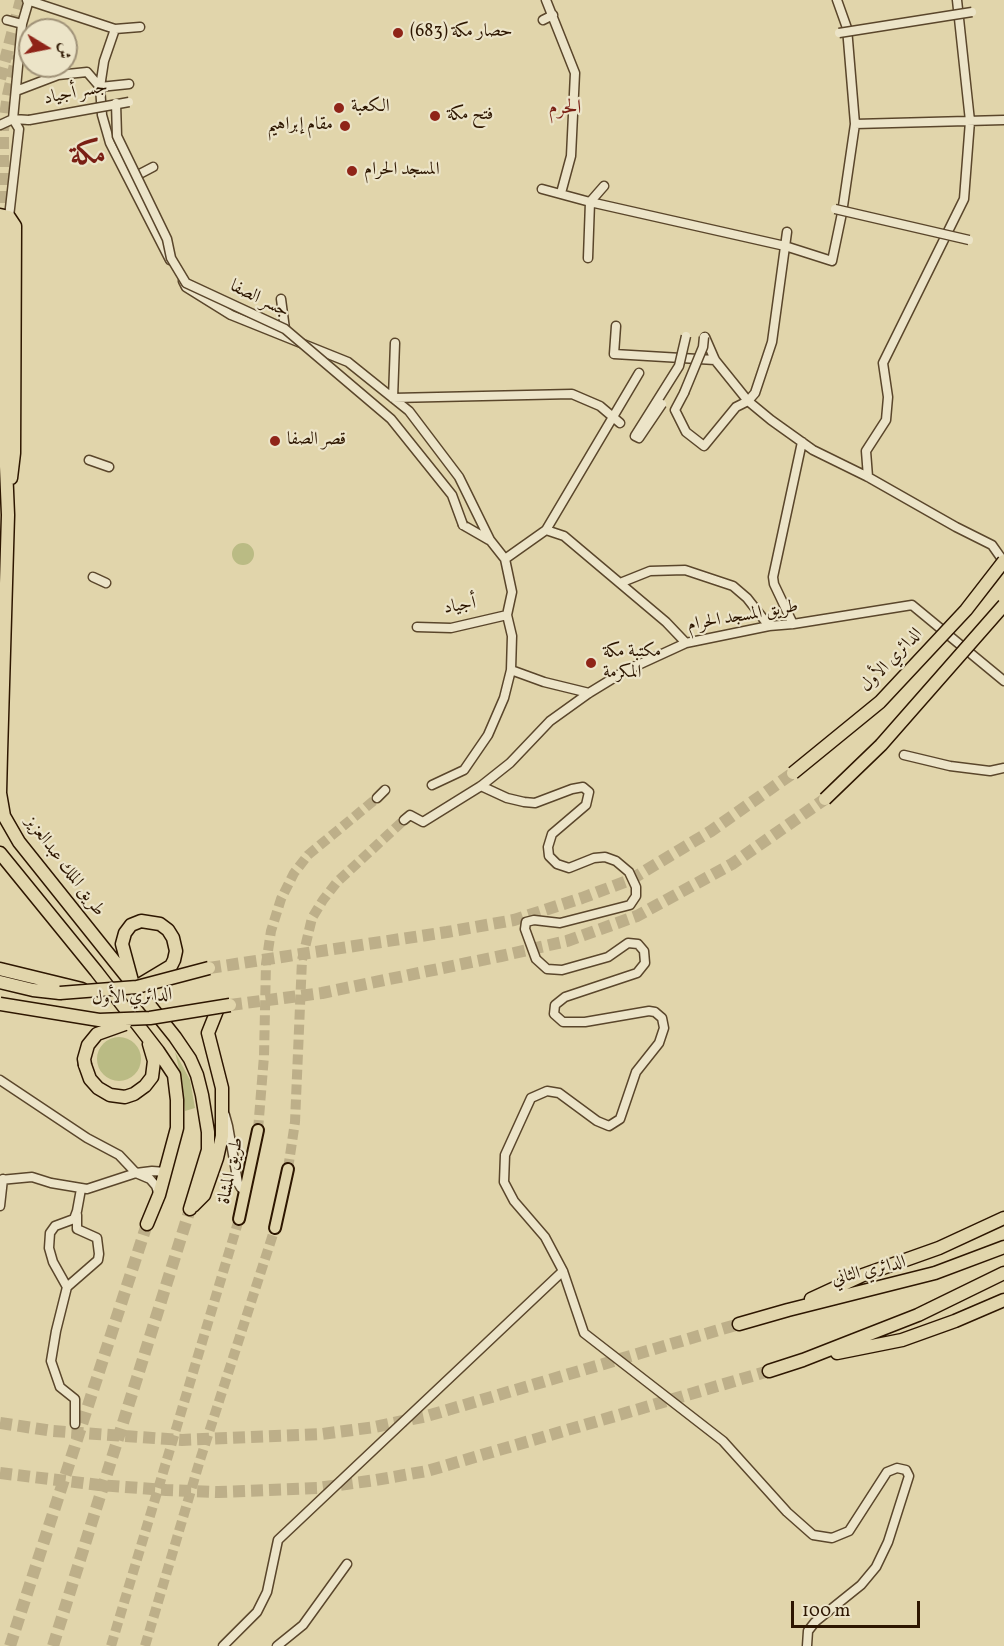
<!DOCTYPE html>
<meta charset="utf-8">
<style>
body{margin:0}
#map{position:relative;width:1004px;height:1646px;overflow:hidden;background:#e1d5ab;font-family:Vollkorn,Amiri,serif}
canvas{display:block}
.north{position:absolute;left:18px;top:18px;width:60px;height:60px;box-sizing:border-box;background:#ece4c8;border:2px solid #a09278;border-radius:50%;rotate:100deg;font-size:16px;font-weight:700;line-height:24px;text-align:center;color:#2d1600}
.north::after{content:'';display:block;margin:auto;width:21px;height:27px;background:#8f2418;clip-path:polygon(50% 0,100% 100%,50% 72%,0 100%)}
.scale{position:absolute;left:791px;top:1601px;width:129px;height:27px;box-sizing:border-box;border:3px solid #2d1600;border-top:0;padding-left:8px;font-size:18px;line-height:21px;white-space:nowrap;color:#2d1600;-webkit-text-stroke:4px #ece4c8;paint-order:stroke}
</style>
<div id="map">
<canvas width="1004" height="1646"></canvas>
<div class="north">ش</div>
<div class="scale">100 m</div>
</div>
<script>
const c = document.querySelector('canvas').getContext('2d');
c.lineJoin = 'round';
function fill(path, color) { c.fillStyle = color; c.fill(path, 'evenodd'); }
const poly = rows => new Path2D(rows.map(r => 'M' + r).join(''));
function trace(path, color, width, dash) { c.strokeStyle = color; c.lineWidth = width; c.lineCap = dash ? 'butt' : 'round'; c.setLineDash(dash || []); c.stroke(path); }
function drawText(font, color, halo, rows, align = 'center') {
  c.font = font + ' Vollkorn,Amiri,serif'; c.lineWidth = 4.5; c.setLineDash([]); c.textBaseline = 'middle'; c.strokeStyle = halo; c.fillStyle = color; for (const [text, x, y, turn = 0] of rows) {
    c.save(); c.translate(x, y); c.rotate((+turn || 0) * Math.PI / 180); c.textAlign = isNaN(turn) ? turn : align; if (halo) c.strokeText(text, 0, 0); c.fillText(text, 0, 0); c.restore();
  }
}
fill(poly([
 '232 554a11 11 0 1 1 22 0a11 11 0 1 1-22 0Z',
 '97 1059a22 22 0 1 1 44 0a22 22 0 1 1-44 0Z',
 [175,1052,190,1080,195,1108,185,1111,182,1081]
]), '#babb84');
trace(poly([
 [0,76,1,73],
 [258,1130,264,1056,266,964,271,931,281,899,294,873,308,855,377,798],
 [288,1169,295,1122,302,960,312,918,323,900,337,882,404,820],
 [111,1646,239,1219],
 [145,1646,200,1460,275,1228]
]), '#bdaf89', 10, [10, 5]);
trace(poly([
 [0,79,21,0],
 [3,221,3,130,8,95,17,56],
 [209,968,447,932,514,920,582,898,630,880,711,831,793,773],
 [230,1005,322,993,501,956,567,941,637,916,732,864,825,799],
 [0,1423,53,1431,182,1440,322,1434,375,1427,427,1416,739,1324],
 [0,1473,99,1485,166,1490,218,1492,317,1488,376,1480,427,1471,769,1371],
 [10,1646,147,1224],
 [53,1646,190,1209]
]), '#bdaf89', 12, [12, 6]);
const minor = poly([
 [27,0,115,29,140,27],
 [546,0,575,73,571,156,561,193],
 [7,20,22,24],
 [543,20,553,15],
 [115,29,104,61,100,87,102,115,110,143,170,260],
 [16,91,58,75,87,72,100,87,129,84],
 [855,124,1004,120],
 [0,125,13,119,29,120],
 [132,178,153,167],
 [542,189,590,202,785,246,832,261,842,213,855,124,847,28,837,0],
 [9,217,19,129,13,119,22,24,29,0],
 [588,258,590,202,604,186],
 [183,281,186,287,231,315,348,362,409,411,459,477,490,540,505,559,512,592,507,615,512,636,511,670,504,698,488,735,464,770,432,785],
 [281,299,285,329],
 [616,326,614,354,715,360],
 [705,337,715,360,748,401,771,420,813,450,868,477,956,527,992,545,1004,562],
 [395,343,393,398,572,394,600,406,620,423],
 [684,393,675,410,686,432,704,446,736,407,748,401,755,393,772,342,787,232],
 [89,460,109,467],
 [868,477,866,451,886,420,888,397,883,363,964,199,970,121,957,0],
 [463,525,489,540],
 [546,530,564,536,666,622,686,643],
 [505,559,546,530,639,373],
 [93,577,106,583],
 [620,583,650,571,685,570,733,586,747,598,769,626],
 [793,624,774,584,773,577,802,442],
 [417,627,451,628,507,615],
 [511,670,544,682,589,693],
 [904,755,950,766,990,771,1004,768],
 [481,786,507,798,524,802,535,803,572,789,583,787,589,792,586,805,552,834,548,847,549,856,557,864,569,868,594,858,605,857,616,861,629,872,636,887,636,896,630,905,560,923,534,920,526,922,525,929,536,959,547,969,562,970,608,957,628,943,638,944,644,951,645,963,637,973,565,997,555,1005,554,1014,563,1022,585,1022,649,1011,655,1012,662,1018,664,1028,659,1043,636,1072,620,1119,609,1126,597,1121,559,1093,547,1091,531,1098,505,1155,504,1182,514,1201,545,1237,563,1271,584,1333,723,1441,787,1512,813,1535,832,1538,849,1531,887,1472,897,1468,906,1470,909,1476,888,1542,876,1567,861,1585,815,1622,808,1631,807,1646],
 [377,798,385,790],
 [404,820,410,815,423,822,481,786,510,763,550,721,589,693,625,671,686,643,769,626,793,624,912,605,1004,681],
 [0,1080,87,1138,119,1155,136,1173,150,1179,156,1186,159,1195],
 [225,1115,228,1126,238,1183,241,1188,246,1190],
 [0,1180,32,1177,51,1183,87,1189,136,1173,152,1171,166,1172],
 [0,1206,3,1179],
 [67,1287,98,1260,99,1254,97,1238,77,1229,77,1215],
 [75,1424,75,1399,60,1387,51,1361,56,1331,67,1287,53,1262,49,1248,50,1233,55,1226,74,1219,77,1211,81,1189],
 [223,1646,257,1612,267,1592,278,1540,563,1271],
 [277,1646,303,1625,347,1564]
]);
const major = poly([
 [239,1219,258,1130],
 [275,1228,288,1169]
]);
const highway = poly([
 [0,215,9,217,15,226,14,453,11,478],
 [3,221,3,394,8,515,1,753,0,793,4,816,19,842,175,1037,190,1059,197,1075,202,1095,208,1132,208,1150,190,1209],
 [0,853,96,971,158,1051,174,1075,177,1100,177,1128,159,1195,147,1224],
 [0,969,82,989],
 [132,981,122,944,125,933,131,925,141,921,160,924,168,930,173,938,176,951,174,960,171,966,141,984],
 [0,982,33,990,60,993],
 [85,1065,90,1079,98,1088,110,1095,125,1097,134,1094,145,1086,152,1077,154,1061,149,1044],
 [193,1206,204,1195,217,1158,222,1136,222,1088,208,1033,218,1008],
 [811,1299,863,1275,939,1248,1004,1218],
 [739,1324,788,1310,935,1273,1004,1247],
 [837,1353,902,1340,955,1321,1004,1300],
 [769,1371,803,1360,918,1315,1004,1273]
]);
trace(minor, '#5a462b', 11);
trace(major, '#2d1600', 14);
trace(highway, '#2d1600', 15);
trace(minor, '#ece4c8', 8);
trace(major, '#e1d5ab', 10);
trace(highway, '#e1d5ab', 12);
const minorBridge = poly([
 [839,33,972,12],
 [116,103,117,136,167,239,171,258,186,283,285,329,391,419,452,495,463,525],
 [29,120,129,102],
 [835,209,969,240],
 [684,393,703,347,704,337],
 [662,404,639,438,635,436,679,366,686,336]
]);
const highwayBridge = poly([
 [793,773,880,702,966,610,1004,561],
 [825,799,881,745,1004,605],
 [60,993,137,987,209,968],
 [0,1004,99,1020,150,1018,230,1005],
 [85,1065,84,1059,88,1045,97,1034,125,1024]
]);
trace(minorBridge, '#5a462b', 11, []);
trace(highwayBridge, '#2d1600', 15, []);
trace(minorBridge, '#ece4c8', 8);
trace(highwayBridge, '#e1d5ab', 12);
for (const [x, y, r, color] of [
 [398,33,6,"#8f2418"],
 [339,108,6,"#8f2418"],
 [435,116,6,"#8f2418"],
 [345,126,6,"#8f2418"],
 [352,171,6,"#8f2418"],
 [275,441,6,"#8f2418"],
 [591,663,6,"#8f2418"]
]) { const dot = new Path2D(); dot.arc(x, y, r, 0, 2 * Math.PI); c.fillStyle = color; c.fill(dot); trace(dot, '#ece4c8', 2); }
drawText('18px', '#2d1600', '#ece4c8', [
 ["حصار مكة (683)",410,33],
 ["الكعبة",351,108],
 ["فتح مكة",447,116],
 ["مقام إبراهيم",333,126,"right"],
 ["المسجد الحرام",364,171],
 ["قصر الصفا",287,441],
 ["مكتبة مكة",603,653],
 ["المكرمة",603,674]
], 'left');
drawText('18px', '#2d1600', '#ece4c8', [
 ["جسر أجياد",76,94,-11],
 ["جسر الصفا",259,300,26],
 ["أجياد",460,607,-9],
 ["طريق المسجد الحرام",743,617,-10],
 ["الدائري الأول",892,661,-46],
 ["طريق الملك عبدالعزيز",64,867,53],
 ["الدائري الأول",132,998,-3],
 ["طريق المشاة",232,1171,-78],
 ["الدائري الثاني",869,1272,-14]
]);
drawText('20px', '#7a1f14', '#ece4c8', [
 ["الحرم",565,109]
]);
drawText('bold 30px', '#7a1f14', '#ece4c8', [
 ["مكة",88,157]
]);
</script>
